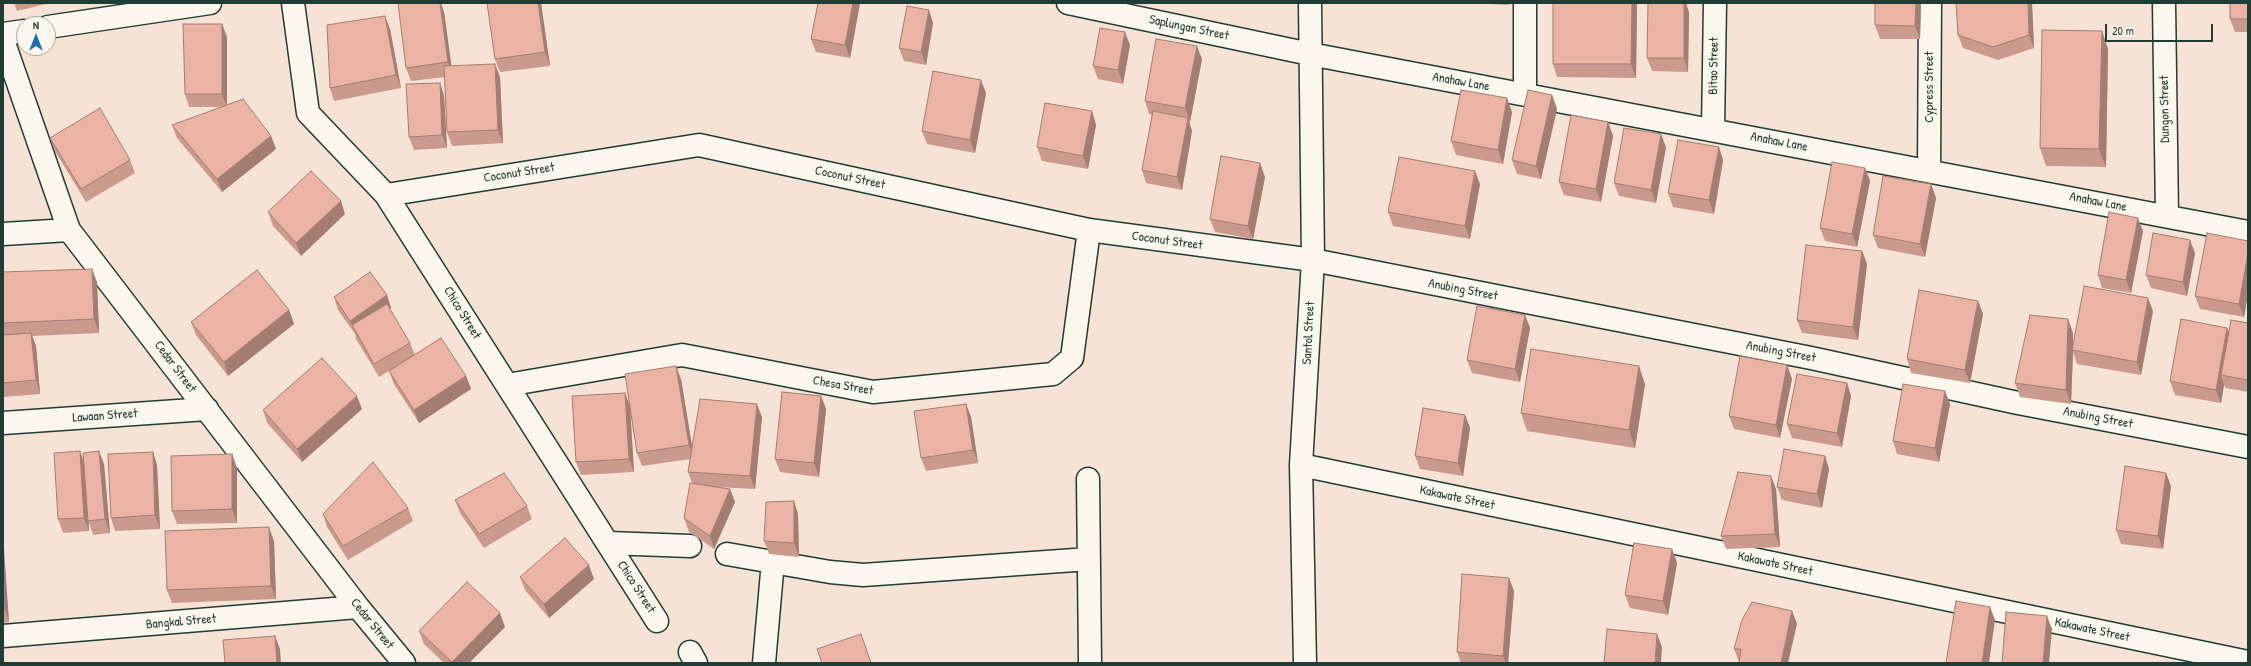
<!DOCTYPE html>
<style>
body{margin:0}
#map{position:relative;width:2251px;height:666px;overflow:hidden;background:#f6e3d6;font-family:"Patrick Hand",sans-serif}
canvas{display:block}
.frame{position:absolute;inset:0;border:4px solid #1f3d34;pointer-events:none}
.north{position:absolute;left:16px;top:16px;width:40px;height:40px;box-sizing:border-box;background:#fbf7ec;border:1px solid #a3ada2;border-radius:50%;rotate:0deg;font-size:11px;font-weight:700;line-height:16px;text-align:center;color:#1f3d34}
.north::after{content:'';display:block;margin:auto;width:14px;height:18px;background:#1f6fb2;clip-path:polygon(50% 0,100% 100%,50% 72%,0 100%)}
.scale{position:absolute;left:2105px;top:24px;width:108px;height:18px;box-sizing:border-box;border:2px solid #1f3d34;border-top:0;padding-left:5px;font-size:12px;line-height:14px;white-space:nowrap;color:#1f3d34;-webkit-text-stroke:3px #fbf7ec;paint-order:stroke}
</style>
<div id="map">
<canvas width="2251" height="666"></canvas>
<div class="frame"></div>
<div class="north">N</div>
<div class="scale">20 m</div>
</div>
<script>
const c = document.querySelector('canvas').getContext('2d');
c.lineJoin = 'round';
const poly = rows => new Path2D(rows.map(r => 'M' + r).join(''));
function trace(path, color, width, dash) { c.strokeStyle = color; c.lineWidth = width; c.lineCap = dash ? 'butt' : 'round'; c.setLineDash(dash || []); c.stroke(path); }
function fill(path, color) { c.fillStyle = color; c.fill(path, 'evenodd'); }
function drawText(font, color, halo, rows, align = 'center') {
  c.font = font + ' "Patrick Hand",sans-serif'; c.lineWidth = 3; c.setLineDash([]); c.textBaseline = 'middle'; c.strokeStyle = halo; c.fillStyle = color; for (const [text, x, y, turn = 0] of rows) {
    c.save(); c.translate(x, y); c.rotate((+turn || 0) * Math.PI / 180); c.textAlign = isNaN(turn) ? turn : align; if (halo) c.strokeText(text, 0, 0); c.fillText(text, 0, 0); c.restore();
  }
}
const minor = poly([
 [293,3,308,113,386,195,657,621],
 [1068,3,1310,54,2248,232],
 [2164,3,2167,216],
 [48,27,210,3],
 [3,34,24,31],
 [3,40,69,230,358,607,404,663],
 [1525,94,1525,3],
 [1713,130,1715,3],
 [1929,171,1930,3],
 [386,195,699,145,1089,230,1313,260,1811,358,2018,403,2248,447],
 [3,234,69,230],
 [507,385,682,355,873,392,1053,374,1072,358,1089,230],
 [3,423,207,409],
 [1301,465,2248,662],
 [1088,479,1090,663],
 [608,543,690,546],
 [727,554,830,572,863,575,1089,559],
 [3,636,358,607],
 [690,652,696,663],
 [764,663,773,561],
 [1305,663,1301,465,1313,260,1310,3]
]);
trace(minor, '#1f3d34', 25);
trace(minor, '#fbf7ec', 22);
fill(poly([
 [14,3,46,3,46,4,17,11],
 [487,3,541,3,550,66,500,72,495,59],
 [818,3,860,3,850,58,816,52,811,39],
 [1468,3,1509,3,1509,5],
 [1553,3,1637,3,1636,78,1557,77,1553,64],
 [1921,3,1920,39,1880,39,1875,25],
 [1956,3,2032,3,2034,48,1998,60,1963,48,1958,35],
 [2248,3,2248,32,2235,32,2230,19],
 [444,12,451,66,500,77,503,143,452,146,447,132,445,77,411,81,406,68],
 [1689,12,1688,72,1652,71,1647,58],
 [933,23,926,65,904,61,899,48],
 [222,24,227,37,227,105,271,136,276,149,222,192,177,138,172,125,222,107,189,107,185,94],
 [390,29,401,88,334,101,330,88],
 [2102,31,2108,49,2106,167,2046,166,2040,148],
 [1130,45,1123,84,1098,79,1093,66],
 [1202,59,1190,122,1189,122,1192,131,1182,190,1146,183,1142,170,1152,115,1149,114,1145,101],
 [440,83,444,96,447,148,414,150,409,137],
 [986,93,975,153,927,144,922,131],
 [1552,95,1557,109,1541,179,1517,174,1512,160],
 [1092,111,1096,125,1088,169,1042,161,1037,147],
 [1512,112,1503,164,1456,155,1451,141],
 [1608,122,1613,136,1601,202,1564,195,1559,182],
 [50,138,130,160,135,173,86,202,55,151],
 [1666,147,1656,203,1619,196,1614,183],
 [1723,160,1714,214,1673,207,1668,193],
 [1865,168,1870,181,1857,247,1825,241,1820,228],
 [1265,177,1253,239,1215,232,1210,219],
 [1480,184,1470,239,1393,226,1388,212],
 [1931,184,1936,198,1925,257,1878,248,1873,235],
 [268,212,345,214,301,256,273,226],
 [2143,231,2131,293,2102,288,2098,275],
 [2248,241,2248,294,2244,317,2200,309,2195,296],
 [1862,251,1867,264,1858,340,1802,333,1797,320],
 [2195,253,2187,296,2151,288,2146,275],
 [3,272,97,282,99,333,32,336,36,346,40,394,4,397,3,393],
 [387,295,391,308,390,309,410,343,415,355,466,376,471,389,419,423,394,384,389,371,379,377,356,339,355,334,338,310,334,297],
 [1978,301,1983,314,1970,383,1911,373,1907,359],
 [289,310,294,324,228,376,196,335,191,322],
 [2153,311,2141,375,2077,364,2073,352,2071,404,2020,397,2015,383,2073,333,2073,346],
 [1525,315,1530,328,1520,382,1472,373,1467,360],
 [2248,323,2248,392,2226,388,2224,385,2221,403,2175,395,2170,381,2227,328,2229,332],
 [1787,365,1792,379,1780,438,1734,429,1729,416],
 [681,379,692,447,762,417,755,489,716,487,730,489,735,502,714,549,689,532,684,518,692,483,688,472,690,459,642,466,637,453,630,408,634,472,581,475,576,462,630,405],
 [1847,383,1851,396,1842,447,1792,438,1787,424],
 [1645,384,1635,448,1527,431,1521,413],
 [821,396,826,409,819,477,780,472,775,459],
 [966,404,971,417,978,463,926,471,921,458],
 [1950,404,1939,462,1897,454,1893,441],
 [362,409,302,462,267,423,263,410],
 [1465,415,1470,428,1463,476,1420,469,1415,456],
 [80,451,83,461,104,464,110,533,93,535,89,522,89,531,63,533,58,519],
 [153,452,157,465,160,529,115,531,111,518],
 [232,454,237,468,237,523,177,524,172,511],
 [1825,456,1829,469,1822,508,1782,500,1777,487],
 [2166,473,2171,486,2163,549,2121,544,2116,530],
 [1776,489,1780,547,1726,549,1721,536],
 [455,500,527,506,532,519,484,548,460,513],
 [794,501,798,514,799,557,769,554,764,541],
 [408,508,413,521,348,560,327,527,323,514],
 [274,541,276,599,172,603,167,590],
 [3,546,9,622,3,623],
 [1672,549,1677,563,1668,615,1630,608,1625,595],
 [520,577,594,579,549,618,525,590],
 [1514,591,1508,663,1461,663,1457,652],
 [1792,611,1797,624,1739,662,1734,649],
 [505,627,469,663,444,663,424,644,419,631]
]), '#ca9a8c');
fill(poly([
 [440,3,441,3,444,12,453,76,448,62],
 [538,3,541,3,550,66,545,52],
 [853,3,860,3,850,58,845,45],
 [1632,3,1637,3,1636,78,1631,64],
 [1684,3,1686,3,1689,12,1688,72,1684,58],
 [1916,3,1921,3,1920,39,1915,26],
 [2028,3,2032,3,2034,48,2029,35],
 [929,10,933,23,926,65,921,52],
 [385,16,390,29,401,88,396,75],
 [222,24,227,37,227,107,222,94],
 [2102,31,2108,49,2106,167,2099,149],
 [1125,32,1130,45,1123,84,1118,70],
 [1197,46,1202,59,1190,122,1185,108],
 [495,64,500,77,503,143,498,130],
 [981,80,986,93,975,153,970,140],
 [440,83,444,96,447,148,442,135],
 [1552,95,1557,109,1541,179,1536,166],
 [1507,98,1512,112,1503,164,1498,150],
 [1092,111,1096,125,1088,169,1083,156],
 [1188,118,1192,131,1182,190,1177,177],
 [1608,122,1613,136,1601,202,1596,189],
 [1661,134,1666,147,1656,203,1651,190],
 [271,136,276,149,222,192,217,179],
 [1719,147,1723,160,1714,214,1709,200],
 [1260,163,1265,177,1253,239,1248,226],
 [1865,168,1870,181,1857,247,1852,234],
 [1475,171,1480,184,1470,239,1465,226],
 [1931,184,1936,198,1925,257,1920,244],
 [341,201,345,214,301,256,296,243],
 [2138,218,2143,231,2131,293,2126,280],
 [2190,240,2195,253,2187,296,2183,282],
 [1862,251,1867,264,1858,340,1853,327],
 [2248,253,2248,294,2244,317,2239,304],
 [92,269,97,282,99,333,94,319],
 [387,295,391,308,356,333,350,321],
 [2148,298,2153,311,2141,375,2137,362],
 [1978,301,1983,314,1970,383,1965,370],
 [289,310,294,324,228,376,224,362],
 [1525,315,1530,328,1520,382,1515,369],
 [2068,319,2073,333,2073,351,2072,350,2073,352,2071,404,2066,390],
 [2227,328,2232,341,2221,375,2224,385,2221,403,2216,390],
 [31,333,36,346,40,394,36,380],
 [1787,365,1792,379,1780,438,1776,425],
 [676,366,681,379,694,458,689,445],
 [1639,366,1645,384,1635,448,1629,430],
 [466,376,471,389,419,423,414,410],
 [1847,383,1851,396,1842,447,1837,433],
 [1945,391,1950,404,1939,462,1935,448],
 [625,393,630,406,634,472,629,459],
 [357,396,362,409,302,462,297,449],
 [821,396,826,409,819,477,814,463],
 [757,404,762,417,755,489,750,476],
 [966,404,971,417,978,463,973,450],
 [1465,415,1470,428,1463,476,1458,463],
 [80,451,85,465,89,531,84,518],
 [99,451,104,464,110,533,105,519],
 [153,452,157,465,160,529,155,515],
 [232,454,237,468,237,523,232,509],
 [1825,456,1829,469,1822,508,1817,494],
 [2166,473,2171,486,2163,549,2158,536],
 [1771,476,1776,489,1780,547,1775,534],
 [730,489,735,502,714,549,710,536],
 [794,501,798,514,799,557,794,543],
 [269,527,274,541,276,599,271,586],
 [3,546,4,548,9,622,5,609,3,588],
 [1672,549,1677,563,1668,615,1663,601],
 [589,565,594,579,549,618,544,604],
 [1509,578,1514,591,1508,663,1506,663,1503,656],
 [1990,607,1995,620,1989,663,1982,663],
 [1792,611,1797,624,1788,663,1781,663],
 [500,613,505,627,469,663,453,663,452,662],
 [2047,616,2052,629,2049,663,2043,663],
 [1657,634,1662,647,1661,663,1655,663],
 [275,636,280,649,281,663,277,663]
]), '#a47d72');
const building = poly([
 [398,3,440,3,448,62,406,68,398,3],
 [487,3,538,3,545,52,495,59,487,3],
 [818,3,853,3,845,45,811,39,818,3],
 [1553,3,1632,3,1631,64,1553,64,1553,3],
 [1648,3,1684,3,1684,58,1647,58,1648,3],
 [1875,3,1916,3,1915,26,1875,25,1875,3],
 [1956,3,2028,3,2029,35,1993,47,1958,35,1956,3],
 [2230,3,2248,3,2248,19,2230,19,2230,3],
 [907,6,929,10,921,52,899,48,907,6],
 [385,16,396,75,330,88,327,25,385,16],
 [183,24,222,24,222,94,185,94,183,24],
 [1100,28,1125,32,1118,70,1093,66,1100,28],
 [2042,30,2102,31,2099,149,2040,148,2042,30],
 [1156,39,1197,46,1185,108,1145,101,1156,39],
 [495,64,498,130,447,132,444,66,495,64],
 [933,71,981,80,970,140,922,131,933,71],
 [440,83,442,135,409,137,406,84,440,83],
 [1461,90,1507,98,1498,150,1451,141,1461,90],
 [1528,90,1552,95,1536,166,1512,160,1528,90],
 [243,99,271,136,217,179,172,125,243,99],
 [1045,103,1092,111,1083,156,1037,147,1045,103],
 [100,108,130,160,81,189,50,138,100,108],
 [1153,111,1188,118,1177,177,1142,170,1153,111],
 [1571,115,1608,122,1596,189,1559,182,1571,115],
 [1624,128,1661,134,1651,190,1614,183,1624,128],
 [1678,140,1719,147,1709,200,1668,193,1678,140],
 [1221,156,1260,163,1248,226,1210,219,1221,156],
 [1399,157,1475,171,1465,226,1388,212,1399,157],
 [1832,162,1865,168,1852,234,1820,228,1832,162],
 [311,171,341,201,296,243,268,212,311,171],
 [1883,176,1931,184,1920,244,1873,235,1883,176],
 [2109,212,2138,218,2126,280,2098,275,2109,212],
 [2153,233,2190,240,2183,282,2146,275,2153,233],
 [2207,233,2248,241,2248,253,2239,304,2195,296,2207,233],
 [1806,245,1862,251,1853,327,1797,320,1806,245],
 [92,269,94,319,3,323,3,272,92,269],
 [257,270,289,310,224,362,191,322,257,270],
 [370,272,387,295,350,321,334,297,370,272],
 [2084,286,2148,298,2137,362,2072,350,2084,286],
 [1919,290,1978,301,1965,370,1907,359,1919,290],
 [387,304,410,343,374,364,352,325,387,304],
 [1477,306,1525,315,1515,369,1467,360,1477,306],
 [2030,315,2068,319,2066,390,2015,383,2030,315],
 [2181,319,2227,328,2216,390,2170,381,2181,319],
 [2231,320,2248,323,2248,380,2221,375,2231,320],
 [31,333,36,380,3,383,3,335,31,333],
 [441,338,466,376,414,410,389,371,441,338],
 [1531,349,1639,366,1629,430,1521,413,1531,349],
 [1740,356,1787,365,1776,425,1729,416,1740,356],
 [322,358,357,396,297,449,263,410,322,358],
 [676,366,689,445,637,453,625,374,676,366],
 [1797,374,1847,383,1837,433,1787,424,1797,374],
 [1903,384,1945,391,1935,448,1893,441,1903,384],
 [782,392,821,396,814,463,775,459,782,392],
 [625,393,629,459,576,462,572,396,625,393],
 [700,399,757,404,750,476,688,472,700,399],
 [966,404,973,450,921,458,914,411,966,404],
 [1423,408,1465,415,1458,463,1415,456,1423,408],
 [1784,449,1825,456,1817,494,1777,487,1784,449],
 [80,451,84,518,58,519,54,453,80,451],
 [99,451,105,519,88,521,83,453,99,451],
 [153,452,155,515,111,518,108,454,153,452],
 [232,454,232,509,172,511,171,456,232,454],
 [373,462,408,508,343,546,323,514,373,462],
 [2125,466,2166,473,2158,536,2116,530,2125,466],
 [1738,472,1771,476,1775,534,1721,536,1738,472],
 [504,473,527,506,479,534,455,500,504,473],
 [690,483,730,489,710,536,684,518,690,483],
 [794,501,794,543,764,541,766,502,794,501],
 [269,527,271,586,167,590,165,531,269,527],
 [565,538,589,565,544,604,520,577,565,538],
 [1634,543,1672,549,1663,601,1625,595,1634,543],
 [1462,574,1509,578,1503,656,1457,652,1462,574],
 [467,582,500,613,452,662,419,631,467,582],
 [3,588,5,609,3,609,3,588],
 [1956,601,1990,607,1982,663,1946,663,1956,601],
 [1752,602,1792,611,1781,663,1739,663,1741,649,1734,649,1742,620,1752,602],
 [2006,612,2047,616,2043,663,2002,663,2006,612],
 [1607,629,1657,634,1655,663,1604,663,1607,629],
 [861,634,871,663,822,663,817,649,861,634],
 [275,636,277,663,225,663,223,640,275,636]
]);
fill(building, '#ebb3a3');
trace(building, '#a47d72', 1);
drawText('13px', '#1f3d34', '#fbf7ec', [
 ["Saplungan Street",1189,28,12],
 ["Bitao Street",1714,66,-89],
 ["Anahaw Lane",1461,82,10],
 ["Cypress Street",1930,87,-90],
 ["Dungon Street",2165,109,-91],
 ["Anahaw Lane",1779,142,11],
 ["Coconut Street",519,173,-9],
 ["Coconut Street",850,178,12],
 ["Anahaw Lane",2098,202,11],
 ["Coconut Street",1167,241,8],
 ["Anubing Street",1463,290,11],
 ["Chico Street",462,313,58],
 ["Santol Street",1309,333,-87],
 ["Anubing Street",1781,352,11],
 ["Cedar Street",175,367,53],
 ["Chesa Street",843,386,10],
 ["Lawaan Street",105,416,-4],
 ["Anubing Street",2098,418,11],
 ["Kakawate Street",1457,498,12],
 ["Kakawate Street",1775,564,12],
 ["Chico Street",636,587,57],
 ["Bangkal Street",181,622,-5],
 ["Cedar Street",372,624,51],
 ["Kakawate Street",2092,630,12]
]);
</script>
